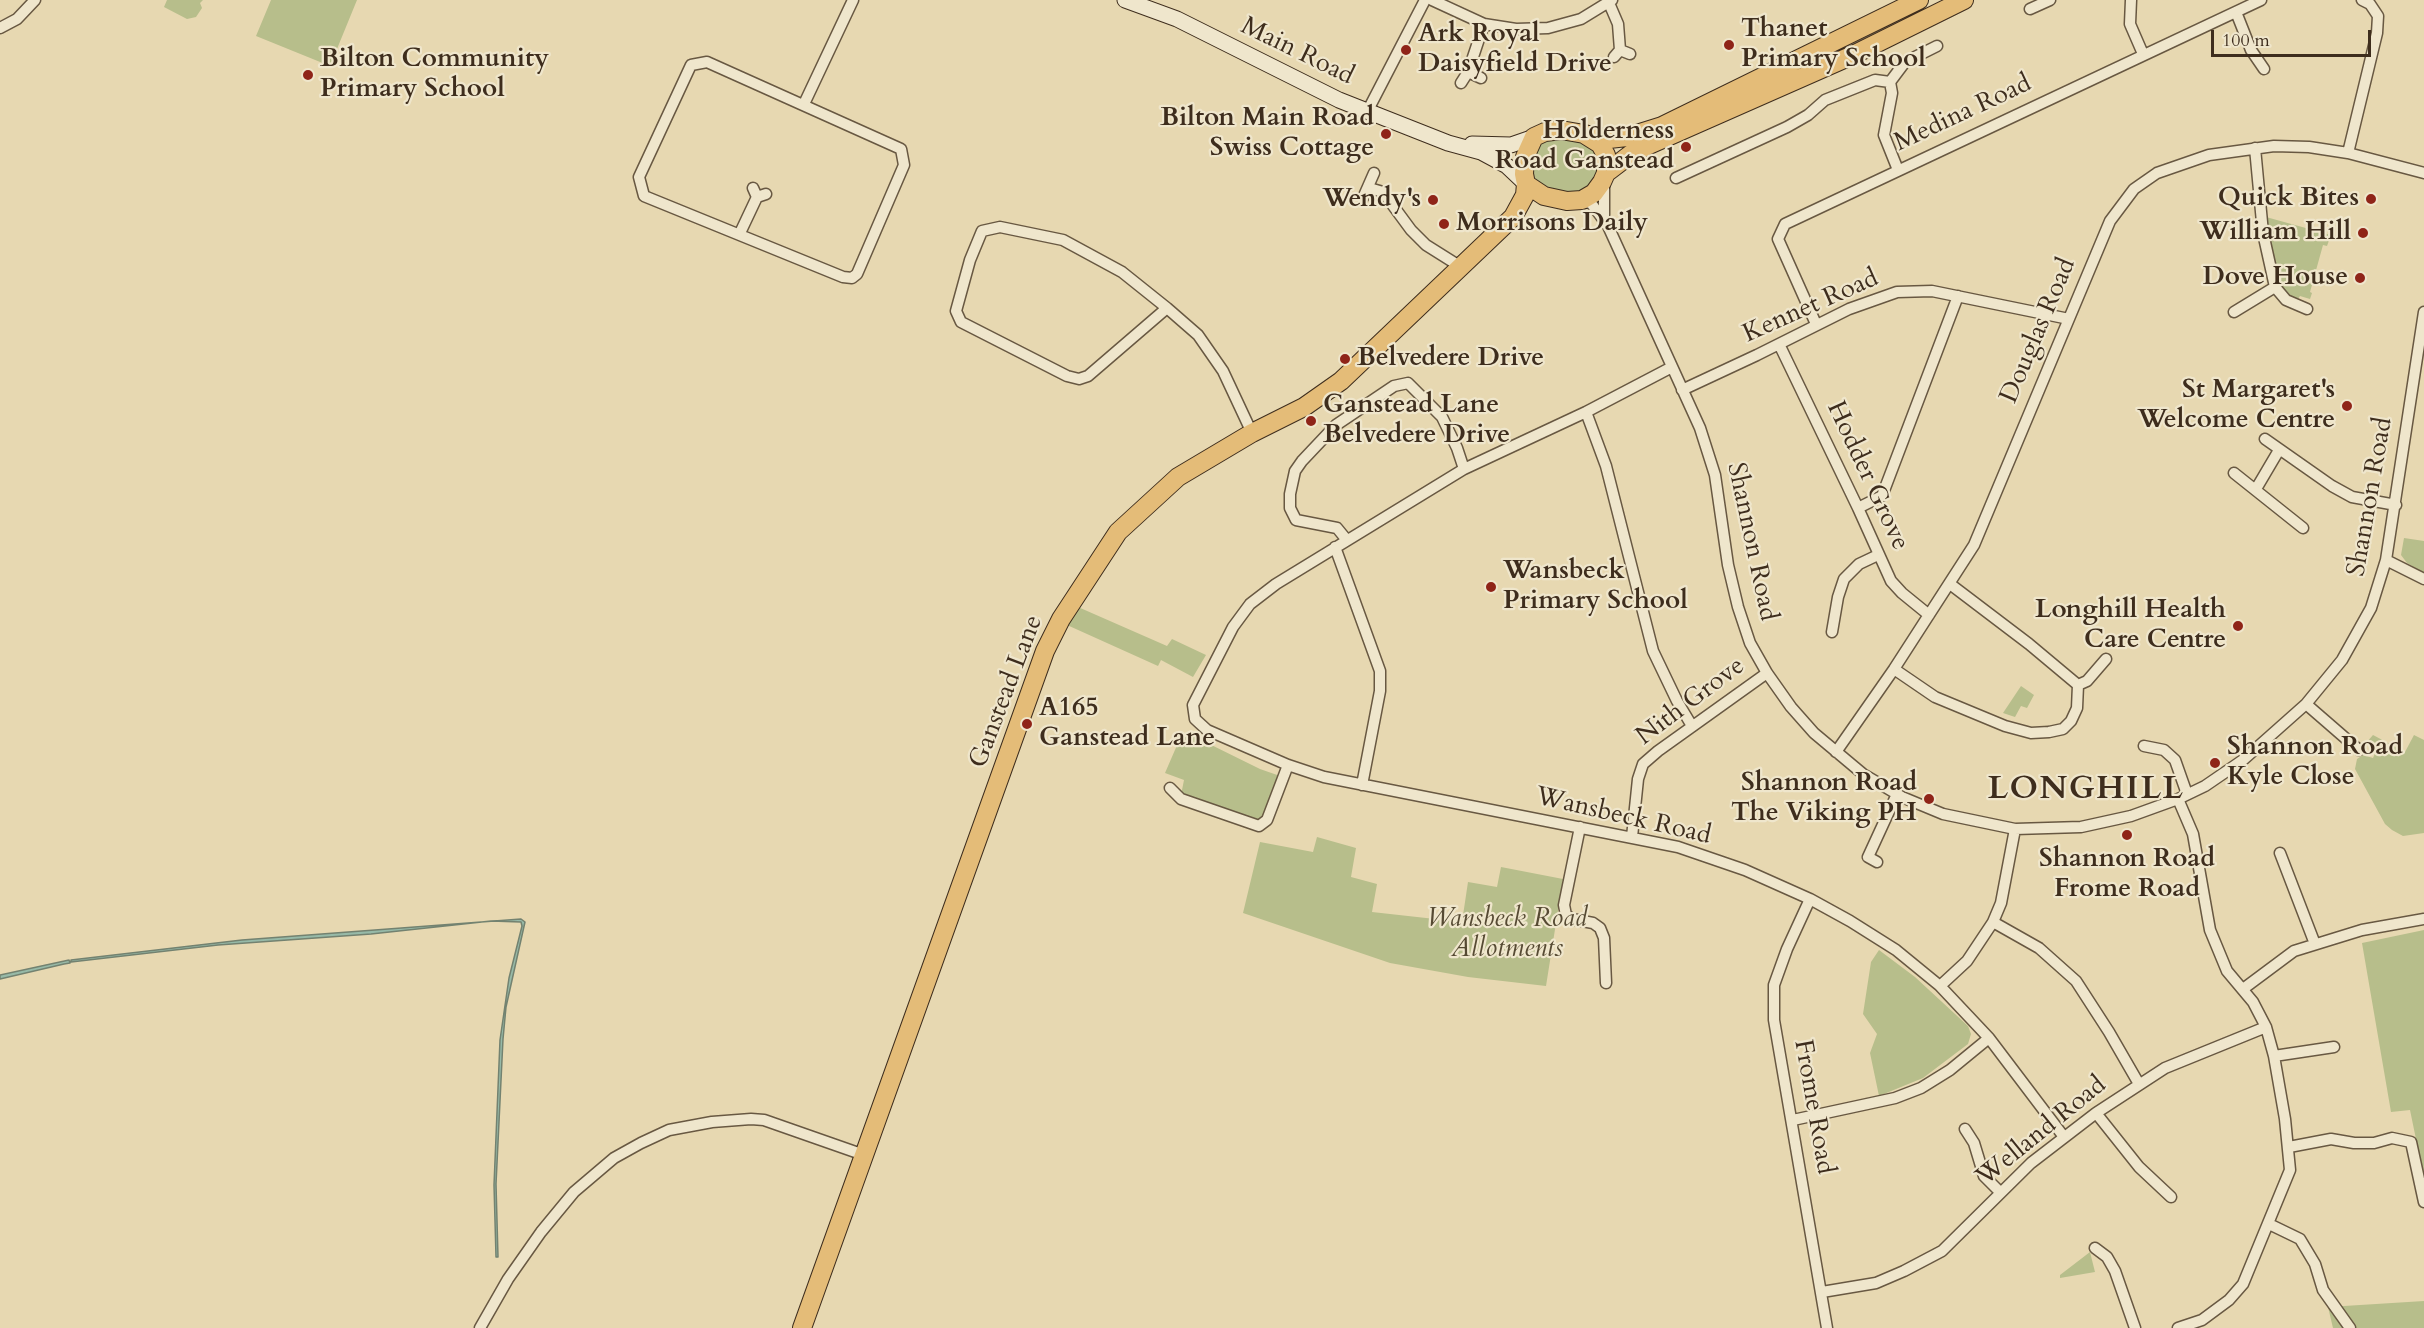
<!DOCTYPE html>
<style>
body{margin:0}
#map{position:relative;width:2424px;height:1328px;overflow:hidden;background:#e7d8b1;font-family:Cardo,serif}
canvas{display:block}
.scale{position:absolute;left:2211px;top:30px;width:160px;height:27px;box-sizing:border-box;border:3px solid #3e2d1d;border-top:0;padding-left:8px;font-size:18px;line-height:21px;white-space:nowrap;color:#3e2d1d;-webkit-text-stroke:4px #efe6cc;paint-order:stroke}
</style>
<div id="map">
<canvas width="2424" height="1328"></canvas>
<div class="scale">100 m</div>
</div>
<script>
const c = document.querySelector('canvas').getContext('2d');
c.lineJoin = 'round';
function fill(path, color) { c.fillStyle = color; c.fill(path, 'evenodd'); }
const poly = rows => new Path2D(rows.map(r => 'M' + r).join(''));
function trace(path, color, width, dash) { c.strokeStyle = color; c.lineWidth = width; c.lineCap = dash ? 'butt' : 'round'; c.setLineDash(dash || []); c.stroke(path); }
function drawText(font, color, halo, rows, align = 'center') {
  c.font = font + ' Cardo,serif'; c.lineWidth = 4.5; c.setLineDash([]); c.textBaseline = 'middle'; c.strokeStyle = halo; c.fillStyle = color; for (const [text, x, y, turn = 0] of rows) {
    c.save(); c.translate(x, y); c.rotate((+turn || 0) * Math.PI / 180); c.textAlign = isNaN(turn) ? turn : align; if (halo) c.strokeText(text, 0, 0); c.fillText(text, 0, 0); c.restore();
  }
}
fill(poly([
 [167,0,203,0,200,3,202,8,196,17,187,19,164,7],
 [271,0,357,0,330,66,256,36],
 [1571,138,1589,146,1593,150,1598,162,1597,175,1585,190,1567,195,1551,192,1535,182,1529,159,1543,140],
 [2266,217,2331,235,2327,246,2323,245,2310,292,2312,293,2310,299,2300,296,2298,299,2291,299,2277,283],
 [2404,538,2424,541,2424,573,2407,563,2401,555],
 [1078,607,1167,646,1172,639,1206,655,1193,677,1161,660,1158,666,1067,625],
 [2021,686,2034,695,2027,708,2021,706,2015,717,2003,713],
 [1187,733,1260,769,1280,776,1262,818,1258,820,1181,795,1184,780,1165,773,1181,736],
 [2373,735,2405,752,2414,735,2424,740,2424,833,2403,836,2392,830,2385,824,2355,769,2357,759,2363,755,2373,758,2377,749,2366,743],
 [1317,837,1356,848,1351,877,1377,884,1372,912,1462,922,1468,882,1497,887,1501,867,1563,879,1546,986,1468,977,1390,963,1243,913,1260,842,1313,852],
 [2424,930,2424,1178,2410,1110,2391,1112,2362,943],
 [1879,950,1915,977,1968,1026,1971,1034,1968,1044,1923,1078,1879,1096,1870,1053,1877,1034,1863,1014,1871,962],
 [2090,1252,2095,1272,2060,1278,2060,1275],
 [2424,1301,2424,1328,2333,1328,2328,1307]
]), '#b7be8b');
const water = poly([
 [521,919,525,922,506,1007,503,1039,496,1184,498,1257,496,1257,494,1185,500,1040,509,978,522,926,521,922,491,921,371,934,218,945,71,962,71,960,242,940,521,919],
 [69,960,70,963,64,964,0,979,0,975,69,960]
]);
fill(water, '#97baa8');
trace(water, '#738270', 1.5);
const minor = poly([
 [1432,0,1484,24,1516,29,1548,28,1581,19,1612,0],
 [2131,0,2130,24,2143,54],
 [1609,3,1618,24,1620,50],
 [2030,9,2050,0],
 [2236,12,2251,50,2264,69],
 [0,28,17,19,35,0],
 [1614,57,1620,50,1630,54],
 [707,62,901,149,904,165,857,274,852,278,843,277,644,196,639,177,691,65,707,62],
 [1468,72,1484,24],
 [1461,83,1468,72,1481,78],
 [804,104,853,0],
 [1367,112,1425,0],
 [2255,148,2263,233,2275,287,2286,300,2307,309],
 [2348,153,2377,33,2378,16,2370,4,2362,0],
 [1898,170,1884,135,1892,93,1890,82,1905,62,1937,46],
 [1676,178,1787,127,1808,115,1825,100,1875,80,1890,82],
 [1604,185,1604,218],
 [753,188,757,197,766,194],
 [1369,188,1383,192,1411,230,1426,245,1461,267],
 [1363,198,1374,173],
 [1579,201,1591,203,1608,226,1700,428,1715,475,1728,565,1738,607,1750,643,1767,673,1791,707,1814,733,1863,774,1902,797,1943,814,2015,829,2081,827,2131,816,2178,799,2205,786,2243,760,2306,704,2342,660,2371,608,2386,560,2424,312],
 [740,233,757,197],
 [1167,308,1088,376,1079,379,1067,376,961,322,956,311,970,260,982,231,1000,227,1063,240,1122,272,1167,308,1198,335,1223,371,1252,433],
 [2234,312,2275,287],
 [1816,324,1778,239,1785,224,2261,0],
 [1779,344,1858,508,1891,581,1902,593,1929,615],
 [1672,367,1586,412,1464,469,1276,584,1250,604,1233,627,1193,705,1195,719,1207,730,1288,765,1324,777,1678,847,1745,870,1810,899,1850,921,1896,950,1940,986,1989,1038,2064,1137],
 [1682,390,1757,355,1849,309,1897,292,1932,291,2069,319],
 [1586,412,1606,466,1653,651,1677,701,1692,726],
 [2265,439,2332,486,2352,497,2396,505],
 [2234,473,2303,528],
 [2256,489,2279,450],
 [1858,508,1882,496,1958,296],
 [1346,539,1337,528,1296,520,1290,508,1290,494,1295,471,1302,461,1336,425,1394,386,1408,383,1442,417,1457,448,1464,469],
 [1335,547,1380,671,1380,691,1362,785],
 [2386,560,2424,579],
 [1832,632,1838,597,1844,579,1859,564,1878,555],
 [1894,669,1935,697,2005,726,2031,733,2049,732,2063,729,2071,721,2077,708,2078,685,2029,644,1950,584],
 [2078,685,2087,681,2106,659],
 [2306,704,2359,750],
 [2144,746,2164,750,2175,760,2187,794],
 [1836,752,1894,669,1974,545,2110,221,2134,189,2157,173,2209,155,2274,146,2309,147,2348,153,2424,173],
 [1170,788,1181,799,1259,826,1267,820,1288,765],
 [2178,799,2193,834,2210,930,2227,971,2253,1002,2266,1027,2274,1056,2285,1119,2290,1170,2243,1284,2229,1300,2202,1320,2178,1328],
 [1580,827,1564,905,1566,915,1572,919,1593,923,1600,928,1604,938,1606,983],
 [1632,837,1638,779,1643,764,1658,751,1767,673],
 [2280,853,2315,944],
 [1877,862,1868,857,1897,794],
 [1810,899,1787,949,1774,985,1774,1020,1827,1328],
 [1993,922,2039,948,2076,981,2109,1032,2139,1084],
 [1940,986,1967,961,1993,922,2001,903,2015,829],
 [2243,989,2294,951,2362,930,2424,919],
 [2274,1056,2334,1047],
 [2096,1113,2139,1167,2171,1197],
 [1793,1120,1895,1098,1921,1088,1950,1070,1989,1038],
 [1965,1129,1974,1143,1984,1176,2000,1192],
 [2289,1147,2331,1139,2354,1143,2374,1143,2392,1138,2411,1142,2424,1202],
 [2269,1224,2300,1239,2315,1264,2323,1290,2350,1328],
 [2095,1248,2107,1257,2115,1271,2135,1328],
 [1822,1292,1876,1283,1904,1271,1942,1251,2031,1163,2096,1113,2165,1068,2266,1027],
 [480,1328,508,1279,541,1232,574,1192,614,1158,641,1143,669,1130,712,1122,751,1119,764,1120,864,1155]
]);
const secondary = poly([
 [1125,0,1177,19,1339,100,1448,143,1481,152,1507,166,1526,184],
 [1472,144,1511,145,1534,137]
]);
const trunk = poly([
 [1561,130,1584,134,1600,144,1606,155,1606,173,1602,182,1594,193,1582,200,1567,201,1544,196,1526,184,1524,174,1525,157,1534,137,1545,132,1561,130],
 [1584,134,1609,139,1627,137,1662,126,1919,0],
 [1606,173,1631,154,1651,144,1853,55,1964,0],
 [802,1328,1045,651,1061,619,1118,532,1178,477,1252,433,1304,407,1341,381,1513,217,1525,195,1526,184]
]);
trace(minor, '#685842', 13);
trace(secondary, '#3e2d1d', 17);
trace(trunk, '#3e2d1d', 20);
trace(minor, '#efe6cc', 10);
trace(secondary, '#efe6cc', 15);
trace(trunk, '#e4bc78', 18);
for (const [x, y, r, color] of [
 [1729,45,6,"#8f2418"],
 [1406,50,6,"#8f2418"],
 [308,75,6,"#8f2418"],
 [1386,134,6,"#8f2418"],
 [1686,147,6,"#8f2418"],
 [2371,199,6,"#8f2418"],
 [1433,200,6,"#8f2418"],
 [1444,224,6,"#8f2418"],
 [2363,233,6,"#8f2418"],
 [2360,278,6,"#8f2418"],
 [1345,359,6,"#8f2418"],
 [2347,406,6,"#8f2418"],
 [1311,421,6,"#8f2418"],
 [1491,587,6,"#8f2418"],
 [2238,626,6,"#8f2418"],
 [1027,724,6,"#8f2418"],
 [2215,763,6,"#8f2418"],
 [1929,799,6,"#8f2418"],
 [2127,835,6,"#8f2418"]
]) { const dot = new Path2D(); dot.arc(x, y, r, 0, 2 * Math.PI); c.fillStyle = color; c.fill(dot); trace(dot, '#efe6cc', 2); }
drawText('bold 26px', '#3e2d1d', '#efe6cc', [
 ["Thanet",1741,30],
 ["Primary School",1741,60],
 ["Ark Royal",1418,35],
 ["Daisyfield Drive",1418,65],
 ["Bilton Community",320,60],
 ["Primary School",320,90],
 ["Bilton Main Road",1374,119,"right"],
 ["Swiss Cottage",1374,149,"right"],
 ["Holderness",1674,132,"right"],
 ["Road Ganstead",1674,162,"right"],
 ["Quick Bites",2359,199,"right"],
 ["Wendy's",1421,200,"right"],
 ["Morrisons Daily",1456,224],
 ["William Hill",2351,233,"right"],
 ["Dove House",2348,278,"right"],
 ["Belvedere Drive",1357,359],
 ["St Margaret's",2335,391,"right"],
 ["Welcome Centre",2335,421,"right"],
 ["Ganstead Lane",1323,406],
 ["Belvedere Drive",1323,436],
 ["Wansbeck",1503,572],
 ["Primary School",1503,602],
 ["Longhill Health",2226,611,"right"],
 ["Care Centre",2226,641,"right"],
 ["A165",1039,709],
 ["Ganstead Lane",1039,739],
 ["Shannon Road",2227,748],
 ["Kyle Close",2227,778],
 ["Shannon Road",1917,784,"right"],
 ["The Viking PH",1917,814,"right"],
 ["Shannon Road",2127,860,"center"],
 ["Frome Road",2127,890,"center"]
], 'left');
drawText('26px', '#3e2d1d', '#efe6cc', [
 ["Main Road",1297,52,26],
 ["Medina Road",1963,114,-25],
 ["Kennet Road",1811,307,-24],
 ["Douglas Road",2039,331,-67],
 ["Hodder Grove",1867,476,65],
 ["Shannon Road",2371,497,-80],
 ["Shannon Road",1751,542,78],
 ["Ganstead Lane",1007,692,-69],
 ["Nith Grove",1691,702,-37],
 ["Wansbeck Road",1623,817,13],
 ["Frome Road",1813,1107,80],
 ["Welland Road",2042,1132,-39]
]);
drawText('italic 26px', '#564a33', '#efe6cc', [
 ["Wansbeck Road",1507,920],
 ["Allotments",1507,950]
]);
c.letterSpacing = '1.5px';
drawText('bold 32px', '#3e2d1d', '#efe6cc', [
 ["LONGHILL",2086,791]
]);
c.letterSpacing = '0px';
</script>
